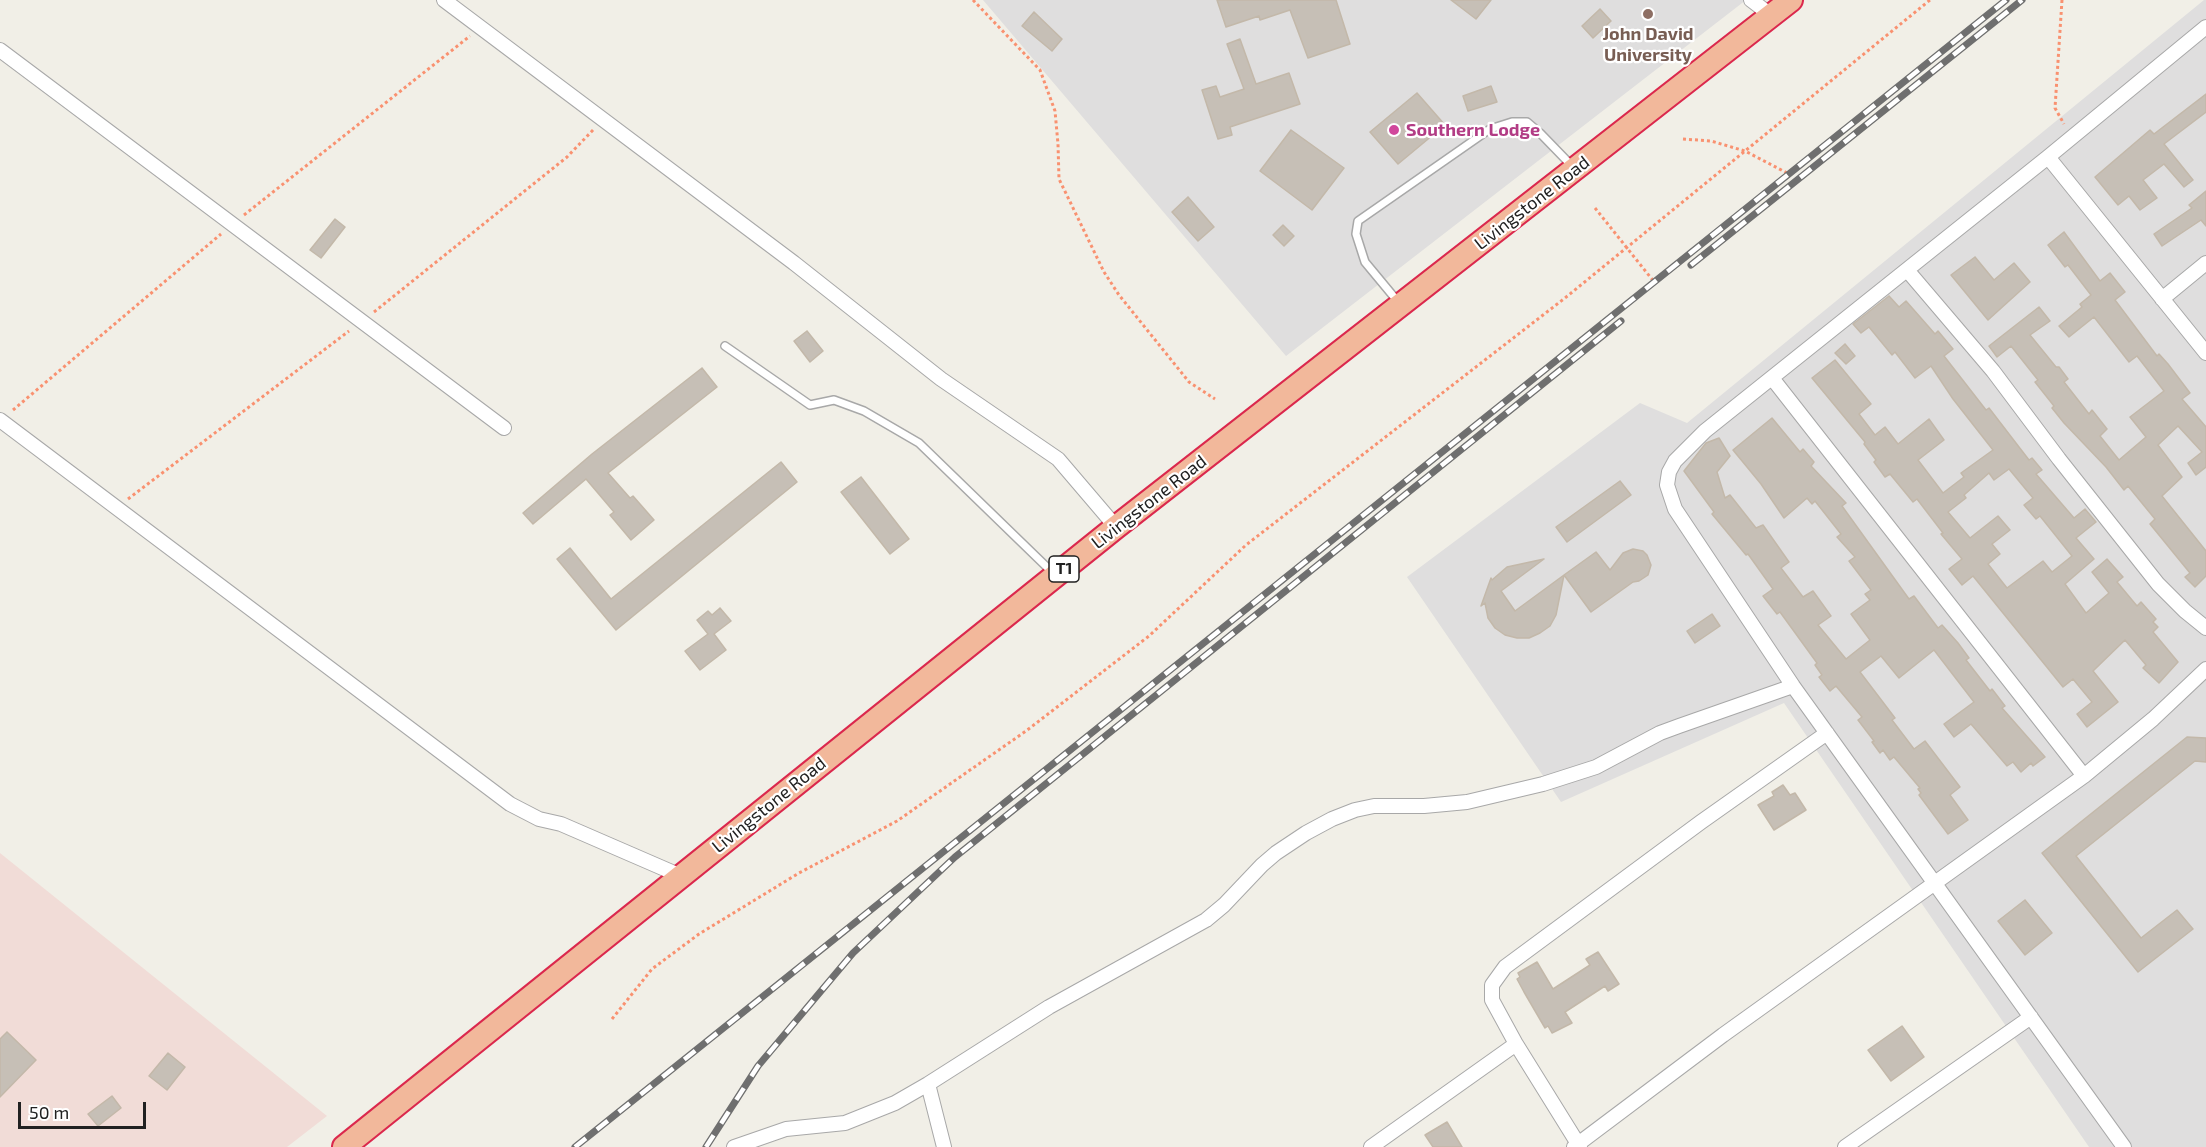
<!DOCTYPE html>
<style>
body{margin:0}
#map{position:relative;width:2206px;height:1147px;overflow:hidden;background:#f1efe7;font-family:"Exo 2",sans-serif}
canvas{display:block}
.scale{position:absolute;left:18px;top:1102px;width:128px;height:27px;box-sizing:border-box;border:3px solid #212121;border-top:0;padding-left:8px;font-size:18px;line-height:21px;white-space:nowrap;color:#212121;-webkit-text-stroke:4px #fff;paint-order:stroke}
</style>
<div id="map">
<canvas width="2206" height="1147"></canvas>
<div class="scale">50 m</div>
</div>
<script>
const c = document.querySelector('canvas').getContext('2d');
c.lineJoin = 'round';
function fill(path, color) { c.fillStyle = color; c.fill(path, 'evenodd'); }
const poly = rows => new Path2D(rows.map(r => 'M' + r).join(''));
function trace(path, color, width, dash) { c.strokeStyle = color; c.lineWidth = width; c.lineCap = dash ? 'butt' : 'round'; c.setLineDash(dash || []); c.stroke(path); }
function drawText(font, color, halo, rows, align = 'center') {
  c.font = font + ' "Exo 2",sans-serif'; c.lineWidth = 4.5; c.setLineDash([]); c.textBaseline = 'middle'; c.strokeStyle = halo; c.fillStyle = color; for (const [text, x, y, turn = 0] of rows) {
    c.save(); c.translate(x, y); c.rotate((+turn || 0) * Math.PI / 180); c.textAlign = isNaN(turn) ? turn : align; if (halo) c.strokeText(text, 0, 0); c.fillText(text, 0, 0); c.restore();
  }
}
fill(poly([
 [983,0,1746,0,1286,356],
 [2204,0,2206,0,2206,1147,2089,1147,1784,703,1561,802,1407,577,1640,403,1687,423]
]), '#dfdede');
fill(poly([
 [0,853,327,1116,287,1147,0,1147]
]), '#f1dcd7');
const building = poly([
 [1217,0,1336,0,1350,44,1308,58,1290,10,1260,20,1259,16,1226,27,1217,0],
 [1451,0,1491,0,1476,19,1451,0],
 [1600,9,1611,21,1593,38,1582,26,1600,9],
 [1034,12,1062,39,1052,51,1022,26,1034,12],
 [1240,39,1256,84,1289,73,1300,104,1230,127,1232,135,1218,139,1202,90,1216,86,1220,97,1244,89,1227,44,1240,39],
 [1491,86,1497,102,1468,111,1463,96,1491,86],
 [1417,93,1445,125,1398,164,1370,132,1417,93],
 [2206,94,2206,112,2164,144,2193,180,2184,187,2164,164,2143,180,2157,198,2140,210,2129,196,2118,205,2095,177,2150,130,2154,134,2206,94],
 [1291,130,1344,168,1312,210,1260,171,1291,130],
 [2206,191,2206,226,2201,220,2162,246,2154,234,2192,208,2189,205,2206,191],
 [1188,197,1214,227,1198,241,1172,212,1188,197],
 [335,219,345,227,321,258,310,250,335,219],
 [1283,225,1294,236,1284,246,1273,235,1283,225],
 [2064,232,2100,281,2110,273,2125,292,2115,300,2157,356,2159,354,2168,364,2190,393,2182,399,2206,427,2206,467,2196,475,2188,463,2202,452,2178,426,2158,445,2182,477,2162,496,2206,551,2206,576,2195,587,2185,577,2190,573,2150,524,2155,519,2128,486,2124,490,2106,467,2064,423,2052,408,2054,406,2035,382,2038,380,2011,346,1997,357,1989,346,2039,307,2050,321,2030,335,2056,367,2059,367,2068,379,2064,382,2089,414,2092,410,2107,429,2100,436,2119,460,2146,437,2130,417,2164,391,2137,356,2129,362,2094,317,2069,337,2059,326,2082,307,2080,304,2091,295,2068,265,2065,267,2048,245,2064,232],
 [1975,257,1994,280,2014,263,2030,282,1988,320,1951,275,1975,257],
 [1889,296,1899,307,1906,301,1935,334,1938,331,1953,349,1944,356,1986,410,1989,408,2029,460,2032,458,2042,470,2036,474,2074,518,2085,509,2096,522,2076,538,2094,559,2065,584,2086,613,2109,593,2092,572,2107,559,2123,577,2117,582,2137,606,2141,602,2156,619,2153,622,2158,627,2153,632,2178,662,2159,683,2143,668,2146,665,2125,640,2093,671,2118,702,2087,727,2077,714,2092,702,2073,679,2063,687,1973,576,1962,585,1949,569,1962,559,1941,534,1943,533,1917,499,1913,502,1890,474,1885,477,1874,462,1876,460,1864,444,1865,442,1812,378,1835,360,1871,404,1859,414,1875,435,1885,427,1898,444,1929,419,1944,440,1918,460,1943,493,1964,477,1961,473,1993,450,1953,399,1931,366,1915,378,1895,352,1892,355,1869,327,1861,333,1853,324,1889,296],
 [2009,469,2033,498,2024,505,2036,519,2040,516,2072,556,2052,572,2043,561,2007,588,1988,564,2000,554,1992,544,2010,530,1998,516,1970,538,1948,512,1966,498,1964,495,1989,473,1994,480,2009,469],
 [807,331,823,351,810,362,794,341,807,331],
 [1845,344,1855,356,1846,364,1835,353,1845,344],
 [702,368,717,387,608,473,630,498,633,496,654,520,631,540,610,515,614,512,586,479,533,524,523,513,592,454,702,368],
 [1772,418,1800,452,1803,449,1814,462,1811,466,1846,503,1842,506,1909,599,1914,596,1938,628,1942,625,1958,643,1969,658,1966,660,1990,691,1992,689,2005,706,2002,708,2045,757,2033,766,2031,763,2021,772,2013,762,2007,766,1971,724,1954,737,1944,724,1974,702,1934,650,1899,678,1881,656,1860,672,1895,718,1892,720,1914,749,1925,741,1960,787,1950,795,1968,820,1948,834,1919,795,1921,793,1918,789,1920,788,1894,757,1890,760,1883,750,1880,753,1872,742,1874,741,1858,720,1862,717,1836,686,1830,691,1819,677,1822,675,1815,665,1817,663,1780,612,1777,614,1763,596,1773,589,1748,554,1746,555,1712,514,1714,512,1684,471,1706,443,1719,438,1730,456,1717,472,1725,498,1730,495,1756,528,1763,525,1789,562,1781,568,1803,597,1813,591,1831,616,1818,625,1846,659,1870,640,1851,614,1870,600,1865,594,1871,590,1849,561,1855,557,1837,537,1841,534,1815,501,1812,504,1807,498,1784,518,1761,484,1733,450,1772,418],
 [781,462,797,482,616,630,557,559,570,548,611,599,781,462],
 [861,477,909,539,890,554,841,492,861,477],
 [1620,481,1631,495,1567,542,1556,527,1620,481],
 [1633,549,1643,551,1647,555,1651,565,1648,575,1639,581,1633,582,1591,612,1564,575,1596,552,1610,570,1623,553,1633,549],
 [1544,559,1501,591,1515,611,1564,575,1556,615,1550,626,1540,633,1529,638,1517,638,1505,635,1495,628,1488,618,1485,603,1481,606,1491,578,1492,580,1507,567,1544,559],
 [720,608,731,621,714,634,726,650,700,670,685,651,708,634,697,620,708,611,712,615,720,608],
 [1712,614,1720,626,1695,643,1687,631,1712,614],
 [2187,737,2206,738,2206,762,2195,761,2076,856,2141,938,2177,910,2193,929,2138,972,2042,853,2187,737],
 [1783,785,1790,795,1795,793,1806,810,1774,830,1758,805,1774,796,1772,792,1783,785],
 [2025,900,2052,933,2025,955,1998,921,2025,900],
 [1598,952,1619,984,1608,991,1605,986,1565,1012,1572,1023,1552,1033,1548,1026,1545,1028,1524,992,1517,979,1520,977,1518,973,1537,962,1553,989,1590,965,1586,959,1598,952],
 [1902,1026,1924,1057,1891,1081,1868,1050,1902,1026],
 [7,1032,36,1060,0,1097,0,1039,7,1032],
 [168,1053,185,1067,167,1090,149,1076,168,1053],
 [112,1096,121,1108,98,1126,88,1114,112,1096],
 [1447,1122,1462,1147,1433,1147,1425,1135,1447,1122]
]);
fill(building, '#c6bfb6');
trace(building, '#c3b8a9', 1.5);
const service = poly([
 [1399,303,1365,262,1356,234,1358,221,1490,129,1512,122,1527,122,1540,133,1572,166],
 [725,346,810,405,834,400,864,411,919,443,1054,574]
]);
const minor = poly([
 [444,0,794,263,941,379,1058,459,1116,527],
 [1751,0,1772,16],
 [0,50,504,428],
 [2048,157,2206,353],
 [1907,270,1993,371,2059,459,2158,584,2185,611,2206,628],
 [2162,299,2206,263],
 [1772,378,2084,776],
 [0,420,510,804,539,819,561,824,681,876],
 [1516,1044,1580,1147],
 [928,1084,944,1147],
 [734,1147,786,1129,845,1123,895,1103,928,1084,1049,1007,1206,920,1224,905,1262,865,1276,853,1306,833,1332,819,1355,810,1374,806,1424,806,1467,802,1543,784,1596,767,1660,733,1679,726,1793,686],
 [1371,1147,1516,1044,1492,1000,1492,985,1505,967,1701,822,1827,733],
 [1574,1147,1723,1035,2084,776,2153,719,2206,669],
 [1845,1147,2031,1017],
 [2124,1147,1793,686,1675,509,1667,485,1669,472,1675,461,1705,431,2048,157,2206,27]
]);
const trunk = poly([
 [344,1147,1116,527,1791,0]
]);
trace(service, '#a8a8a8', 10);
trace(minor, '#a8a8a8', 16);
trace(trunk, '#db284d', 26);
trace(poly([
 [973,0,1040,70,1055,111,1058,144,1059,179,1104,272,1119,295,1189,382,1215,399],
 [2062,0,2055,108,2064,124],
 [1683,139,1711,141,1745,151,1789,174],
 [1595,208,1655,283],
 [244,215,470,36],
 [374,312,567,157,594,129],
 [13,410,221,234],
 [128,499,349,331],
 [612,1019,652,969,699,934,799,873,897,821,1026,731,1149,636,1246,545,1565,298,1930,0]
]), '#f99170', 3, [3, 3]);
trace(service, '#fff', 7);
trace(minor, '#fff', 14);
trace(trunk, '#f2b89b', 22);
const rail = poly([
 [1691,265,2022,0],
 [575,1147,2006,0],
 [706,1147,758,1066,853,953,955,857,1621,321]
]);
trace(rail, '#6f6f6f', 7);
trace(rail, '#fff', 4.5, [14]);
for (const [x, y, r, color] of [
 [1648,14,6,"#8d6e63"],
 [1394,130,6,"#d1479c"]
]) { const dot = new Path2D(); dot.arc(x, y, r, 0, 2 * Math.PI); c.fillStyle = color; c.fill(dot); trace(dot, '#fff', 2); }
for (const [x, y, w] of [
 [1064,569,30]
]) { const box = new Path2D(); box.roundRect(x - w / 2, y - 13, w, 26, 4.5); c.fillStyle = '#fff'; c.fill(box); trace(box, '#212121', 1.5); }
drawText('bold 16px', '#212121', null, [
 ["T1",1064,569]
]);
drawText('bold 18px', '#785e54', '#fff', [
 ["John David",1648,34],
 ["University",1648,55]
]);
drawText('bold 18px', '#b23c85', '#fff', [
 ["Southern Lodge",1406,130]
], 'left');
drawText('18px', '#212121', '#fff', [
 ["Livingstone Road",1532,203,-38],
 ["Livingstone Road",1149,502,-38],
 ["Livingstone Road",769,805,-39]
]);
</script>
